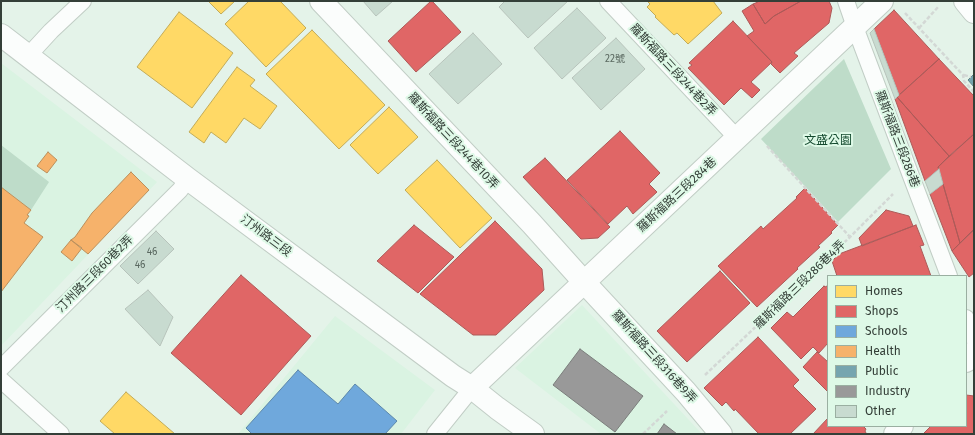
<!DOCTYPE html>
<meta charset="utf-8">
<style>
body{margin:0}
#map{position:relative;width:975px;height:435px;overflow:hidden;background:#e4f3e9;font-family:"Fira Sans",sans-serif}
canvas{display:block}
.frame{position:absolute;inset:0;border:2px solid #343f38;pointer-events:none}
.legend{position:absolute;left:827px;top:275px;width:140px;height:152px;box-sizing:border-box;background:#def9e7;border:1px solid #9aafa1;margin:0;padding:5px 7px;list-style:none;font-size:12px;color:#343f38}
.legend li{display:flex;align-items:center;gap:8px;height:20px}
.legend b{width:20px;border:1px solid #9aafa1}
</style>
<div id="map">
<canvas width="975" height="435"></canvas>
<div class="frame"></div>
<ul class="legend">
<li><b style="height:11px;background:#ffd966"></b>Homes</li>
<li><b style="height:11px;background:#e06666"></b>Shops</li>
<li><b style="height:11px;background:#6fa8dc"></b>Schools</li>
<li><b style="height:11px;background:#f6b26b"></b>Health</li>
<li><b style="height:11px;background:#76a5af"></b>Public</li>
<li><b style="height:11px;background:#999"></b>Industry</li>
<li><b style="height:11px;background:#c8dbd0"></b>Other</li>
</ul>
</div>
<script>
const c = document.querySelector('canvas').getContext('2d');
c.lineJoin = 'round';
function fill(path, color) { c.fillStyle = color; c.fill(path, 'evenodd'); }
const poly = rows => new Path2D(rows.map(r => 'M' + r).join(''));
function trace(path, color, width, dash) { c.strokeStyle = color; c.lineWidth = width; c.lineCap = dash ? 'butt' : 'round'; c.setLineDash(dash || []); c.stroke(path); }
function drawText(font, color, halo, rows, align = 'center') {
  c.font = font + ' "Fira Sans","Noto Sans TC",sans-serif'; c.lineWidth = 4; c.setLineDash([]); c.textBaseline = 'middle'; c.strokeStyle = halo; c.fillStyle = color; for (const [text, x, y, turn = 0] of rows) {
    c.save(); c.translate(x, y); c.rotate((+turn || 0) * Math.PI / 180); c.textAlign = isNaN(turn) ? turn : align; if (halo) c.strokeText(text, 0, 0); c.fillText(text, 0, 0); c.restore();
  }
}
fill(poly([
 [1,63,157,182,1,346],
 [582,305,702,434,601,434,515,368],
 [335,316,435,390,401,434,238,434]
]), '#daf3e2');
fill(poly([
 [844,59,891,169,838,222,761,139],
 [1,145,49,182,31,210,1,187]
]), '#bedcc9');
const homes = poly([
 [208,1,235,1,221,14,208,1],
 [249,1,280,1,306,28,266,67,225,24,249,1],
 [647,1,713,1,722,13,688,44,677,33,674,35,655,17,656,16,647,7,650,4,647,1],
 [179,12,233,53,192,108,137,67,179,12],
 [312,30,385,105,339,149,266,74,312,30],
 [237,67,255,80,250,86,277,106,260,129,244,118,226,143,211,132,204,143,189,132,237,67],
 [389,107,418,137,378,174,350,145,389,107],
 [437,160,492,218,460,248,405,190,437,160],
 [126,392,175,434,115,434,100,421,126,392]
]);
fill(homes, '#ffd966');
trace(homes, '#c2ab58', 1);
const shops = poly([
 [431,1,432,1,461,32,416,72,388,41,431,1],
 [758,1,801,1,774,16,765,24,753,4,758,2,758,1],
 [801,1,829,1,832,8,829,23,794,53,798,56,780,73,771,64,772,62,747,36,754,31,742,11,753,4,765,24,774,16,801,1],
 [894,10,939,59,899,95,874,29,894,10],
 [733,21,772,62,751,82,760,90,752,98,741,88,724,105,688,68,692,65,689,63,733,21],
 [939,59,974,96,974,134,949,156,897,97,939,59],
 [897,97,949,156,938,167,939,169,925,181,895,99,897,97],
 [620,131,660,173,649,184,657,192,633,214,627,206,608,224,567,180,620,131],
 [974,134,974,229,960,243,938,167,974,134],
 [545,158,610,227,598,238,581,239,523,177,545,158],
 [943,184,960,243,952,251,930,194,943,184],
 [805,188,838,225,831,232,832,233,818,246,820,247,797,268,798,269,757,307,718,266,761,226,763,229,797,198,796,197,805,188],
 [886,210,909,216,913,226,862,246,859,238,886,210],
 [495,221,542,269,544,290,496,335,473,335,420,294,495,221],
 [414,225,454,257,418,293,377,261,414,225],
 [916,225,924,245,920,246,931,276,837,276,832,261,839,254,916,225],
 [974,230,974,273,969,277,952,251,974,230],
 [720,271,750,303,687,362,657,331,720,271],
 [241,275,311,336,241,415,171,353,241,275],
 [824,286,825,287,827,286,828,287,828,343,819,353,813,347,801,359,771,328,787,312,793,317,824,286],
 [758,337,799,380,793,386,816,409,790,434,759,434,735,409,734,411,726,402,722,406,704,388,758,337],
 [817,352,828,362,828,392,803,367,817,352],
 [966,395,974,396,974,434,923,434,931,426,966,426,966,395],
 [828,418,828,426,863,426,866,429,865,431,866,433,865,434,813,434,828,418]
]);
fill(shops, '#e06666');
trace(shops, '#ac5a58', 1);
const schools = poly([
 [298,370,338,404,355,384,397,421,385,434,252,434,246,428,298,370]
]);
fill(schools, '#6fa8dc');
trace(schools, '#5d88ab', 1);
const health = poly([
 [48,152,57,160,47,173,37,166,48,152],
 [131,172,149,190,88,254,71,240,75,237,92,213,131,172],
 [1,187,31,210,27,215,29,216,24,223,43,237,1,292,1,187],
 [71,240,82,248,72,261,61,252,71,240]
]);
fill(health, '#f6b26b');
trace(health, '#bc905c', 1);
const public = poly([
 [974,74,974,87,968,80,974,74]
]);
fill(public, '#76a5af');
trace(public, '#62868b', 1);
const industry = poly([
 [580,349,643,396,615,432,553,385,580,349],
 [664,424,677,434,657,434,664,424]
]);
fill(industry, '#999');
trace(industry, '#7b7e7c', 1);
const building = poly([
 [363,1,393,1,376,16,363,1],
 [505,1,568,1,528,38,499,7,505,1],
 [577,8,606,38,562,79,534,48,577,8],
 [874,29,899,95,895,99,870,33,874,29],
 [473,33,502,64,458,104,429,74,473,33],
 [616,38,645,69,601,110,572,78,616,38],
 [939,169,943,184,930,194,925,181,939,169],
 [156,231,174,249,138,284,120,266,156,231],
 [148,290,173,317,160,346,125,309,148,290]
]);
fill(building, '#c8dbd0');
trace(building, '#b7c3bb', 1);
const lane = poly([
 [608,1,737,138],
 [846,1,855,27,911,176,949,276],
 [28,56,51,31,83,1],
 [966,318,974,339],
 [1,368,180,190,188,179],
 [1,380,61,434],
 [435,434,472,388]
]);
const street = poly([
 [321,1,532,224,584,282,686,392,721,434],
 [966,361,974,352],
 [472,388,882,1],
 [895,434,902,426]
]);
const secondary = poly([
 [1,35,188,179,453,376,472,388,497,408,533,434]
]);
const primary = poly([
 [965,1,974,12]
]);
trace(lane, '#c1cdc5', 18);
trace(street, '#c1cdc5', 24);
trace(secondary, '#c1cdc5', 24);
trace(primary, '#c1cdc5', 24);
trace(poly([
 [905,13,963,75,964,81,974,92],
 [919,28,939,6],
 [964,75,971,77],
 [767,146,850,237],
 [705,375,850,237,893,194],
 [643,434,667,411]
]), '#d3d8d5', 2.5, [4, 2]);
trace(lane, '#fbfdfc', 16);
trace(street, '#fbfdfc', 22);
trace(secondary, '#fbfdfc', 22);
trace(primary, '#fbfdfc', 22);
drawText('10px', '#5a6860', null, [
 ["22號",615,59],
 ["46",152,252],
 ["46",140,265]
]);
drawText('12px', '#343f38', '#def9e7', [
 ["羅斯福路三段244巷2弄",673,70,47],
 ["羅斯福路三段286巷",897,139,69],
 ["羅斯福路三段244巷10弄",453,141,47],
 ["羅斯福路三段284巷",677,195,-43],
 ["汀州路三段",266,236,37],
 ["汀州路三段60巷2弄",95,274,-45],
 ["羅斯福路三段286巷4弄",800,285,-44],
 ["羅斯福路三段316巷9弄",654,357,48]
]);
drawText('12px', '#13492e', '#def9e7', [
 ["文盛公園",828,141]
]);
</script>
